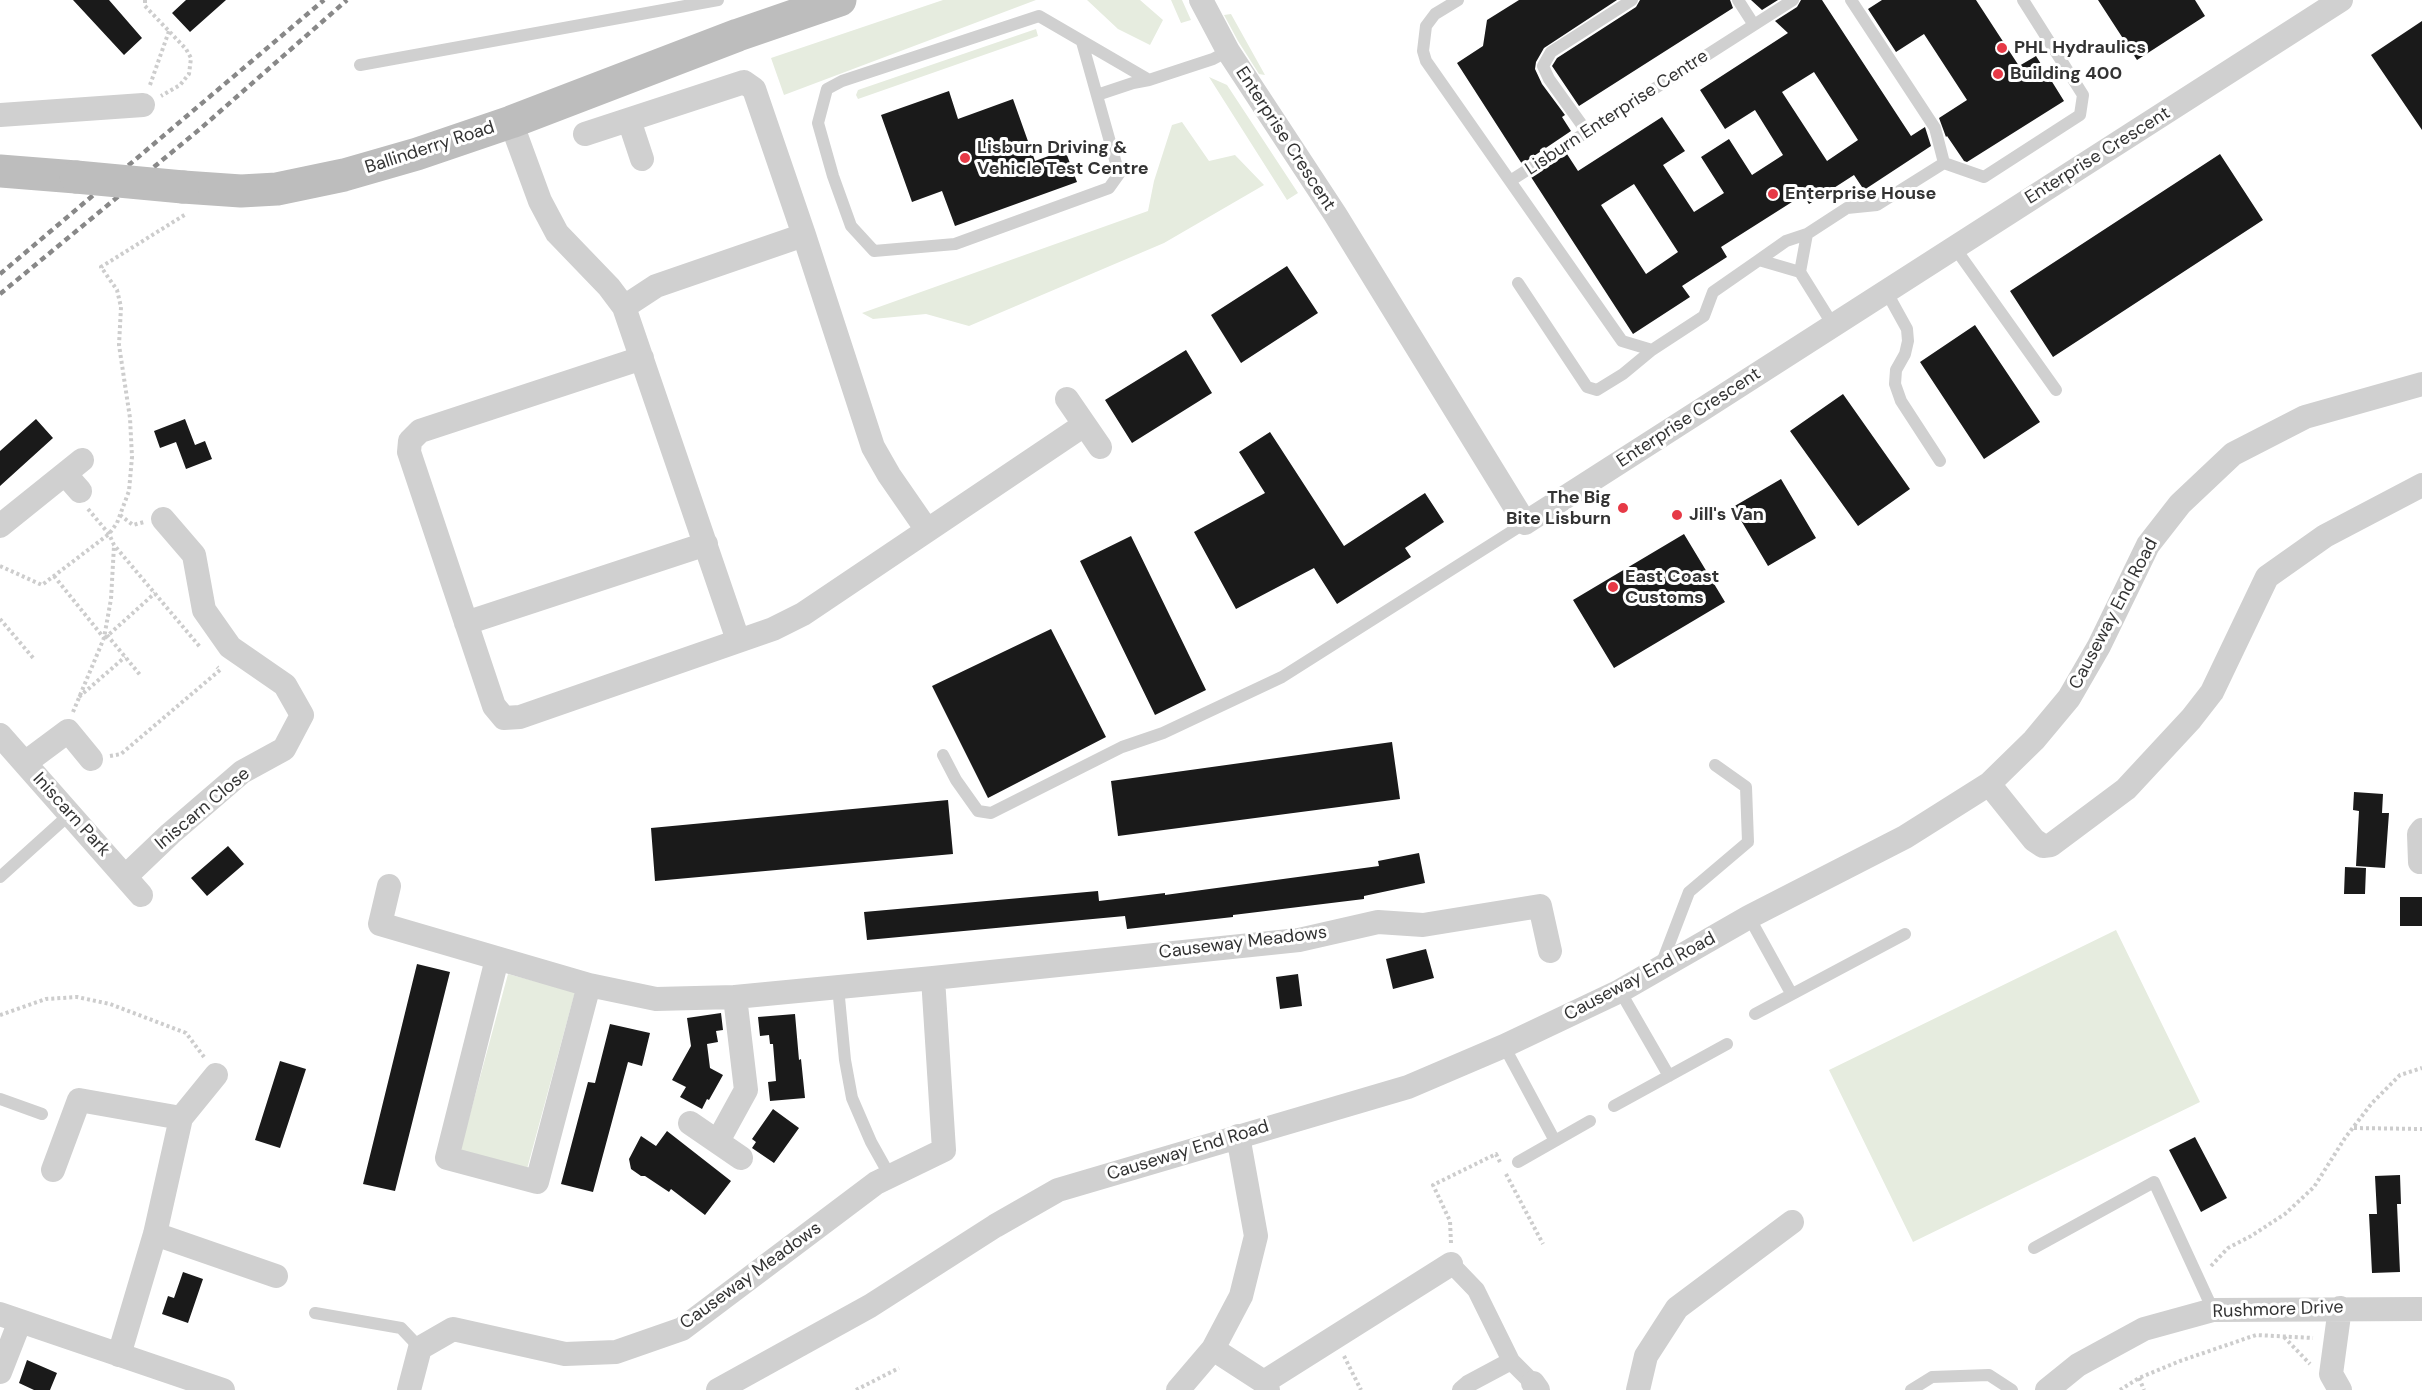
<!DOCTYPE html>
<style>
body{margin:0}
canvas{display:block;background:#fff}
</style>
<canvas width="2422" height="1390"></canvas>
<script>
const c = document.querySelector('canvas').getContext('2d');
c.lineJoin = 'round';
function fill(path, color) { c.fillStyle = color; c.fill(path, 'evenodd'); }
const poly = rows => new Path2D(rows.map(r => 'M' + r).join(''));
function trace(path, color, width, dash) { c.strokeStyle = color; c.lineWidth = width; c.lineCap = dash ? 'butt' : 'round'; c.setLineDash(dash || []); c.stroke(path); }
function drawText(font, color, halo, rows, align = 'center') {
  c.font = font + ' "DM Sans",sans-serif'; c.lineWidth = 6; c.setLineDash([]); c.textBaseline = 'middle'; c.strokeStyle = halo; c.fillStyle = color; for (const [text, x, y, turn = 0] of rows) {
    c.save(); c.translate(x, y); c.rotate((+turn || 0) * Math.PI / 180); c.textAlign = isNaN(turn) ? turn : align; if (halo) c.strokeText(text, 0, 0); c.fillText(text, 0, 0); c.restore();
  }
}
fill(poly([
 [943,0,1036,0,784,95,771,58],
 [1087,0,1140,0,1163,20,1150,45,1118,29],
 [1171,0,1182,0,1191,20,1181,23],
 [1231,14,1265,75,1259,74,1238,41,1224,15],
 [1036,29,1038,36,858,99,856,95,858,90],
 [1209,77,1227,85,1298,193,1287,200],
 [1182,122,1209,161,1235,155,1264,185,1164,243,969,326,926,314,873,319,862,313,1148,211,1154,181,1172,125],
 [2116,930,2200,1102,1913,1242,1829,1070],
 [508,974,575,992,527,1169,460,1151]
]), '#e6ecdf');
fill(poly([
 [73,0,109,0,142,38,124,55],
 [186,0,226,0,190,32,172,13],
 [1519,0,1617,0,1544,48,1536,62,1535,69,1542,84,1565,115,1562,117,1571,131,1522,164,1457,63,1483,46,1487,20],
 [1640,0,1730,0,1733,8,1579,106,1552,66,1557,58,1636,7],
 [1751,0,1778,0,1762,10],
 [1801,0,1822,0,1911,136,1925,127,1931,146,1864,190,1854,175,1809,204,1803,195,1721,247,1727,257,1682,286,1690,297,1633,334,1531,177,1567,154,1578,171,1662,117,1685,151,1663,165,1694,212,1724,193,1701,157,1729,139,1752,175,1783,155,1755,110,1725,129,1700,90,1788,33,1775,21,1797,7],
 [1814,72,1858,140,1827,161,1782,92],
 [1634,184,1678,252,1646,274,1601,205],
 [1882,0,1976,0,2019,66,2036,56,2064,101,1967,162,1964,161,1947,136,1946,137,1939,118,1967,100,1924,34,1896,52,1868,9],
 [2098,0,2195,0,2205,16,2137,60],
 [2422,21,2422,130,2371,55],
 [949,91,958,119,1013,99,1035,161,1065,150,1077,182,955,226,942,191,912,202,881,115],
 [2220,154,2263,220,2053,357,2010,291],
 [1287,266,1318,313,1241,363,1211,315],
 [1975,325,2040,422,1984,459,1920,362],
 [1186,350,1212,393,1132,443,1105,400],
 [1843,394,1910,489,1858,526,1790,431],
 [36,419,53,438,0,486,0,451],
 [185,419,195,445,205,441,212,459,186,469,176,442,160,448,154,431],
 [1270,432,1344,546,1425,493,1444,522,1405,548,1411,557,1337,604,1314,568,1236,609,1194,532,1265,493,1239,452],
 [1781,479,1816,538,1768,566,1733,507],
 [1684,534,1725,602,1614,668,1573,600],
 [1131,536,1206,690,1155,715,1080,561],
 [1051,629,1106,737,988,798,932,686],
 [1392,742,1400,799,1118,836,1111,781],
 [2354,792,2383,794,2382,813,2389,813,2385,868,2356,866,2359,811,2353,810],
 [948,800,953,854,655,881,651,828],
 [228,846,244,864,207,896,191,878],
 [1419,853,1425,883,1364,896,1364,899,1233,915,1233,917,1127,929,1125,916,867,940,864,912,1098,891,1099,901,1165,893,1165,895,1379,866,1378,861],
 [2345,867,2366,868,2365,894,2344,894],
 [2400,897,2422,897,2422,926,2400,926],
 [1426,949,1434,978,1393,989,1386,959],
 [417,964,450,972,395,1191,363,1184],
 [1298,974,1302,1006,1280,1009,1276,977],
 [721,1013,723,1030,716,1031,718,1042,707,1044,710,1068,723,1075,709,1100,707,1099,702,1109,680,1097,686,1087,672,1080,691,1046,687,1018],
 [795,1014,799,1060,801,1059,805,1098,770,1101,768,1082,776,1081,773,1044,770,1044,769,1035,760,1036,758,1017],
 [610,1024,650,1033,642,1066,628,1062,593,1192,561,1184,588,1082,595,1083],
 [280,1061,306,1069,280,1148,255,1140],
 [773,1109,799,1128,774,1163,752,1148,756,1142,752,1139],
 [667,1131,731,1181,705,1215,671,1189,669,1192,645,1176,641,1176,631,1169,629,1159,641,1136,656,1146],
 [2195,1137,2227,1198,2201,1212,2169,1150],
 [2400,1175,2401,1204,2397,1204,2400,1272,2372,1273,2369,1214,2377,1214,2375,1176],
 [183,1272,203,1279,188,1323,162,1314,168,1296,174,1298],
 [27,1360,57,1373,50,1390,34,1390,19,1383]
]), '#1a1a1a');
trace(poly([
 [145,0,145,6,186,49,191,58,189,74,180,85,161,96],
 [150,85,169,31],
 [88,509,109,534,114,545,200,647],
 [120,515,133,525,144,522],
 [0,566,42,585,109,534,117,523,129,491,132,457,130,418,119,345,121,307,117,290,101,267,186,214],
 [54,576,104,638],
 [0,619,34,659],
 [107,635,141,676],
 [105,638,155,593],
 [79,697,125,657],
 [73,712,104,638,111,599,114,546],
 [110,756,121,754,220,670,217,667],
 [0,1015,46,999,77,997,110,1004,186,1033,204,1057],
 [2354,1128,2422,1129],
 [1506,1174,1543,1244],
 [1451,1243,1450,1221,1433,1185,1496,1154,1501,1164],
 [2211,1266,2228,1248,2251,1236,2285,1214,2314,1187,2345,1138,2372,1103,2400,1075,2422,1068],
 [2284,1337,2310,1364],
 [1344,1356,1361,1390],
 [2139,1378,2144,1390],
 [856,1390,899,1368],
 [2120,1390,2139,1378,2180,1361,2256,1335,2313,1338]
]), '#cdcdcd', 4, [3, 3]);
trace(poly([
 [1458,0,1435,14,1426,26,1423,51,1426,61,1510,181],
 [1738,0,1754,25],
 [1793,0,1510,181,1622,341,1652,350,1704,316,1713,292,1759,260,1800,272,1833,325],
 [1082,42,1119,174,1109,188,955,244,874,251,851,226,833,176,818,123,827,89,842,81,1039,16,1149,80,1133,83,1097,95],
 [360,65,718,0],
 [1149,80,1213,59,1228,51],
 [1587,132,1549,79,1543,66,1551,52,1632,0],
 [1944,163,1984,177,2080,115,2083,95,2023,0],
 [1955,248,2056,390],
 [1759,260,1786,241,1807,234],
 [1800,272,1807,234,1847,208,1877,205,1944,163,1935,128,1851,0],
 [1518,283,1587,387,1597,390,1623,374,1652,350],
 [1886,291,1907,329,1908,341,1905,354,1896,370,1895,384,1901,401,1940,461],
 [943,755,956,780,978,811,991,813,1122,747,1163,733,1282,677,1525,523],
 [0,877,70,814],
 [1749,917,1791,993],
 [1661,965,1689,892,1748,842,1746,787,1715,765],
 [838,987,845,1060,852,1098,871,1142,890,1176],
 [1620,991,1669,1076],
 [1755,1014,1905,934],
 [1504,1046,1555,1141],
 [0,1099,42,1114],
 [1614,1106,1727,1044],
 [1518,1162,1590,1121],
 [2034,1248,2154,1182,2213,1310],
 [315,1313,401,1328,420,1348],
 [1911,1390,1932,1377,1989,1375,2012,1390]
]), '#d0d0d0', 12);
trace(poly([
 [1451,1264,1476,1290,1511,1361,1533,1383],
 [1461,1390,1468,1384,1511,1361]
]), '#d0d0d0', 18);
trace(poly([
 [1201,0,1228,51,1335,214,1525,523,2341,0],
 [0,115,143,105],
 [629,120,642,159],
 [511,122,540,201,557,233,609,287,624,307,738,640],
 [585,134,744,82,754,89,804,235,873,447,889,475,927,530],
 [624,307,656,286,804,235],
 [642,358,420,431,410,441,409,452,494,706,504,718,520,717,773,629,803,614,1084,425],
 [1067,399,1100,447],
 [65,474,80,491],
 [0,526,82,460],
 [466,623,706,544],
 [0,735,141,895],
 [25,763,68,731,91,759],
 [1989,784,2034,840,2043,846,2051,845,2126,789,2191,719,2212,692,2267,577,2325,536,2422,485],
 [2422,830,2419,834,2420,862,2422,862],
 [126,876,170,834,242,772,284,749,302,715,285,685,230,647,204,610,194,555,163,519],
 [389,886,380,924,589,985,656,999,735,997,933,978,1299,940,1378,922,1423,925,1540,906,1550,951],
 [497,959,447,1158,537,1182,589,985],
 [690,1123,741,1158],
 [718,1141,746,1090,735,997],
 [53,1170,79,1100,181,1118],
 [155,1234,276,1276],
 [0,1314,223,1390],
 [1213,1349,1264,1382,1268,1390],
 [119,1355,155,1234,181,1118,216,1075],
 [0,1372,20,1321],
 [1264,1382,1451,1264],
 [1533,1383,1538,1390],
 [409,1390,420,1348,453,1329,565,1354,616,1352,682,1329,876,1183,944,1150,933,978],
 [718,1390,870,1306,995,1226,1058,1190,1408,1087,1504,1046,1620,991,1749,917,1905,837,1989,784,2034,740,2069,698,2099,646,2148,545,2180,504,2233,454,2305,417,2422,384],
 [1178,1390,1213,1349,1241,1296,1256,1236,1238,1136],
 [1638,1390,1646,1356,1677,1308,1792,1222],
 [2047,1390,2078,1365,2144,1329,2213,1310,2422,1309],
 [2340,1390,2331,1374,2340,1308]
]), '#d0d0d0', 24);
trace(poly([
 [0,171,76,177],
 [183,187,241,191,277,189,344,175,417,154,511,122,738,35,840,0]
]), '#bdbdbd', 33);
trace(poly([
 [0,274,324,0],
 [0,294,200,129,347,0]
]), '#888', 4.5, [6, 4.5]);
trace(poly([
 [76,177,183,187]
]), '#bdbdbd', 33);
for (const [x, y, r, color] of [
 [2002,48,6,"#e63946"],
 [1998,74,6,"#e63946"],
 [965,158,6,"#e63946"],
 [1773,194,6,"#e63946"],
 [1623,508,6,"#e63946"],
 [1677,515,6,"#e63946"],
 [1613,587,6,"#e63946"]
]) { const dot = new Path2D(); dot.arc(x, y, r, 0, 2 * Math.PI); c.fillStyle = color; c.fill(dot); trace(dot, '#fff', 2); }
drawText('bold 18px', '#333', '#fff', [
 ["PHL Hydraulics",2014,48],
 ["Building 400",2010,74],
 ["Lisburn Driving &",977,148],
 ["Vehicle Test Centre",977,169],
 ["Enterprise House",1785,194],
 ["The Big",1611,498,"right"],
 ["Bite Lisburn",1611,519,"right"],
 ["Jill's Van",1689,515],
 ["East Coast",1625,577],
 ["Customs",1625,598]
], 'left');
drawText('18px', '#333', '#fff', [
 ["Lisburn Enterprise Centre",1617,113,-33],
 ["Enterprise Crescent",1285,139,57],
 ["Ballinderry Road",430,148,-18],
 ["Enterprise Crescent",2098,156,-32],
 ["Enterprise Crescent",1689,418,-33],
 ["Causeway End Road",2114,614,-62],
 ["Iniscarn Close",203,809,-40],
 ["Iniscarn Park",71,815,48],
 ["Causeway Meadows",1243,943,-7],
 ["Causeway End Road",1640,977,-28],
 ["Causeway End Road",1188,1151,-17],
 ["Causeway Meadows",751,1276,-36],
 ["Rushmore Drive",2278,1310,-2]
]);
</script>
